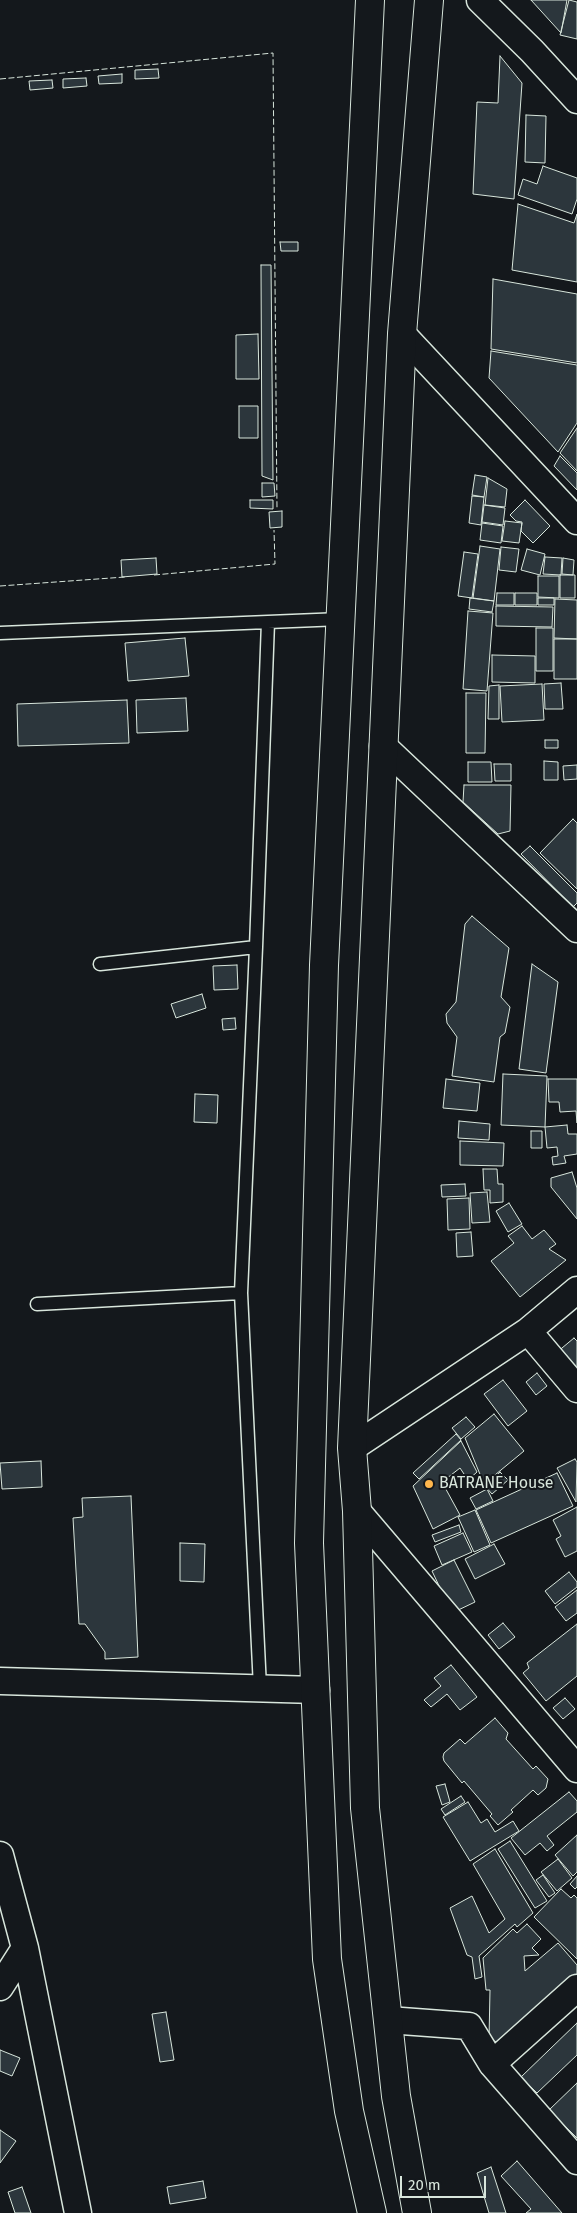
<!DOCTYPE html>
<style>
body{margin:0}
#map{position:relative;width:577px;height:2213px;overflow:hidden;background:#14181c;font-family:"Fira Sans",sans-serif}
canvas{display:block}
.scale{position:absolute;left:400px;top:2176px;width:86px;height:22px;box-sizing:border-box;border:2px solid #d8e6dc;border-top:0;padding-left:6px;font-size:15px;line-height:18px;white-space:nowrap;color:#d8e6dc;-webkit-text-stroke:4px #14181c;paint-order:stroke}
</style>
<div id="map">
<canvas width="577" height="2213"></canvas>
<div class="scale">20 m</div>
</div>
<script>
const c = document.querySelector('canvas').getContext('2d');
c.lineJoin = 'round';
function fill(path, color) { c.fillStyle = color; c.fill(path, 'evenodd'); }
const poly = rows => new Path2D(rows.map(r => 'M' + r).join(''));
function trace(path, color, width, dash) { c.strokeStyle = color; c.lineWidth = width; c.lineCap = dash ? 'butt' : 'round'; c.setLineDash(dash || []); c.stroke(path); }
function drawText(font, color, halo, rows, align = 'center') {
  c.font = font + ' "Fira Sans",sans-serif'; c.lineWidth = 4; c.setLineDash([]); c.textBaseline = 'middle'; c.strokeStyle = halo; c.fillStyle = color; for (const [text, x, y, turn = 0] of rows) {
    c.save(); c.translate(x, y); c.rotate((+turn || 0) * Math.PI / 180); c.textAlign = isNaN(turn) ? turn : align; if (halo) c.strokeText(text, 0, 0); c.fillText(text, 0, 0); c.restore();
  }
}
const building = poly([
 [531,0,567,0,561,33,531,0],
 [569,0,577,2,577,39,560,35,569,0],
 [500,56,522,83,514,199,473,194,477,102,498,103,500,56],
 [158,69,159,78,135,79,135,70,158,69],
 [122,74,122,83,99,84,98,76,122,74],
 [86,78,87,86,63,88,63,79,86,78],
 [52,80,53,88,30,90,29,81,52,80],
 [526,115,546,116,545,163,525,162,526,115],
 [543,166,577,178,577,199,572,214,518,195,523,179,537,184,543,166],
 [518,204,574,223,577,214,577,282,512,270,518,204],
 [280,242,298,242,298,251,281,251,280,242],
 [261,265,271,265,273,480,262,476,261,265],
 [493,279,577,294,577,363,491,349,493,279],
 [258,334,259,379,236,379,236,335,258,334],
 [491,351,577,365,577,423,558,452,489,378,491,351],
 [239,406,258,406,258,438,239,438,239,406],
 [577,428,577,471,560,453,577,428],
 [560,456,577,473,577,490,554,466,560,456],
 [475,475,487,477,484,497,472,495,475,475],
 [488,478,507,489,505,507,485,505,488,478],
 [262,483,274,483,275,496,262,497,262,483],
 [472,496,484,497,481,525,469,523,472,496],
 [250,500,273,500,273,509,250,508,250,500],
 [525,500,550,526,533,543,521,531,522,522,516,521,510,515,525,500],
 [484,505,505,508,503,525,482,522,484,505],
 [282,511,282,527,270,528,269,512,282,511],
 [505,521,522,523,519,543,502,541,505,521],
 [482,523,503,526,501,543,480,540,482,523],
 [480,546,500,549,494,601,473,598,480,546],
 [501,547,519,549,516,572,499,570,501,547],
 [527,549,545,554,540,575,521,570,527,549],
 [464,552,478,554,472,598,458,596,464,552],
 [545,557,562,558,561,575,543,574,545,557],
 [156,558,157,574,122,577,121,560,156,558],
 [563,558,574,560,573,575,562,574,563,558],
 [560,575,575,575,575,598,560,598,560,575],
 [538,576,559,576,559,598,538,597,538,576],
 [497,593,514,593,514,605,496,605,497,593],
 [515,593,537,593,537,605,515,605,515,593],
 [470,598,494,601,492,612,469,609,470,598],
 [538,598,554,598,554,605,538,605,538,598],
 [555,599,577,600,577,639,554,638,555,599],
 [496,606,553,607,552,627,496,626,496,606],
 [468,611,493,613,487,691,463,689,468,611],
 [536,628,553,628,553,671,536,671,536,628],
 [185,638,189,676,128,681,125,643,185,638],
 [554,639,577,639,577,679,554,679,554,639],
 [492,655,535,656,535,683,492,682,492,655],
 [561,683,563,709,545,709,544,684,561,683],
 [542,684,544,720,502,722,500,686,542,684],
 [499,685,499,719,488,719,489,686,499,685],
 [466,693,486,693,485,753,466,753,466,693],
 [186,698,188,731,137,733,136,700,186,698],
 [127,700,129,743,18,746,17,704,127,700],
 [545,740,558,740,558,748,545,748,545,740],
 [544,761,558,762,558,780,544,780,544,761],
 [468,762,491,762,492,782,468,782,468,762],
 [494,764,511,764,511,781,495,781,494,764],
 [577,765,577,779,564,780,563,766,577,765],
 [464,785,511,785,510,831,498,834,463,802,464,785],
 [573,819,577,823,577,889,540,853,573,819],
 [530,846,577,893,577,903,573,907,521,854,530,846],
 [472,916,509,948,501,997,510,1007,505,1033,500,1037,494,1082,452,1076,457,1037,447,1023,446,1014,456,1002,465,924,472,916],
 [532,964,558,982,546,1073,519,1069,532,964],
 [237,965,238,989,214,990,213,966,237,965],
 [202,994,206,1008,176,1018,171,1004,202,994],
 [235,1018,236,1029,223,1030,222,1019,235,1018],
 [503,1074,547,1076,545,1127,501,1125,503,1074],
 [446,1079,480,1083,477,1111,443,1108,446,1079],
 [548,1079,577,1079,577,1123,576,1111,560,1112,559,1102,549,1102,548,1079],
 [195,1094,218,1095,217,1123,194,1122,195,1094],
 [459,1121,490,1124,489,1140,458,1138,459,1121],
 [567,1125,568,1134,577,1134,577,1154,564,1156,566,1163,553,1165,552,1157,558,1156,557,1147,547,1148,545,1127,567,1125],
 [531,1131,542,1131,542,1148,531,1148,531,1131],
 [460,1141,504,1143,503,1166,460,1165,460,1141],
 [483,1169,497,1169,498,1184,503,1184,503,1202,490,1203,490,1190,484,1190,483,1169],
 [572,1172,577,1188,577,1219,551,1187,551,1178,572,1172],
 [465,1184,466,1196,442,1197,441,1185,465,1184],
 [487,1192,490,1222,472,1223,470,1193,487,1192],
 [469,1198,470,1229,448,1230,447,1199,469,1198],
 [509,1203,522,1224,508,1232,496,1211,509,1203],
 [522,1226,532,1239,544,1230,556,1244,549,1249,566,1260,520,1297,491,1261,514,1243,508,1236,522,1226],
 [471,1232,473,1256,457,1257,456,1233,471,1232],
 [574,1338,577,1341,577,1377,556,1353,574,1338],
 [537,1373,547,1386,536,1395,526,1382,537,1373],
 [503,1380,527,1411,508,1426,484,1394,503,1380],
 [494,1414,524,1451,484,1484,465,1438,494,1414],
 [466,1417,475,1427,461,1439,452,1428,466,1417],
 [456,1434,461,1440,419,1479,413,1473,456,1434],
 [461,1441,477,1472,468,1480,460,1468,442,1482,460,1515,433,1529,413,1486,461,1441],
 [575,1459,577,1462,576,1502,557,1468,575,1459],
 [41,1461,42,1487,2,1489,0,1463,41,1461],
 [500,1472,508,1480,492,1494,485,1486,500,1472],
 [557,1473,573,1506,491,1543,476,1510,557,1473],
 [487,1489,493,1501,476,1509,470,1498,487,1489],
 [131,1496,138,1657,105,1659,105,1652,85,1624,79,1624,73,1518,83,1517,82,1498,131,1496],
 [577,1507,577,1551,565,1557,556,1539,561,1536,553,1520,577,1507],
 [475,1510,490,1545,474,1552,458,1517,475,1510],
 [459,1525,461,1532,435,1542,432,1535,459,1525],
 [463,1533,472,1552,442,1565,434,1546,463,1533],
 [180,1543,205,1544,204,1582,180,1581,180,1543],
 [494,1544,505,1564,475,1579,465,1559,494,1544],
 [454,1560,475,1602,452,1613,432,1571,454,1560],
 [569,1572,577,1582,577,1587,555,1604,545,1591,569,1572],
 [577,1590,577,1613,566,1621,555,1607,577,1590],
 [503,1623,515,1637,499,1649,488,1635,503,1623],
 [577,1624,577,1676,546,1701,523,1673,529,1668,527,1663,577,1624],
 [451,1665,477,1697,460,1710,447,1694,431,1707,424,1700,441,1686,434,1678,451,1665],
 [565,1698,575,1709,563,1719,553,1708,565,1698],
 [495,1718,508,1733,506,1739,533,1769,536,1766,548,1779,546,1788,538,1795,533,1790,511,1810,513,1812,498,1825,490,1816,492,1814,464,1781,462,1783,444,1761,443,1757,444,1753,460,1739,465,1744,495,1718],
 [445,1784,450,1802,442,1805,436,1786,445,1784],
 [569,1792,577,1801,577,1812,547,1836,554,1845,547,1851,540,1843,525,1855,511,1838,569,1792],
 [461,1796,465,1802,445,1815,441,1809,461,1796],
 [468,1802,481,1823,487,1819,495,1832,513,1821,519,1831,470,1861,443,1817,468,1802],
 [577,1835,577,1872,573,1876,555,1855,577,1835],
 [510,1841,547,1901,535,1908,498,1849,510,1841],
 [495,1849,533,1913,517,1927,515,1924,479,1956,482,1977,475,1979,472,1957,467,1955,450,1908,472,1896,489,1933,505,1919,473,1864,495,1849],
 [558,1859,572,1878,557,1891,541,1872,558,1859],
 [543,1875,555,1893,549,1897,536,1880,543,1875],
 [577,1876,577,1887,575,1889,570,1884,577,1876],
 [561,1889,571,1898,574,1895,577,1898,577,1959,534,1917,561,1889],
 [527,1924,541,1939,532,1948,539,1955,524,1956,525,1971,558,1943,577,1965,577,1984,497,2042,489,2039,490,1990,486,1990,483,1958,513,1929,517,1933,527,1924],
 [166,2012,174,2060,160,2062,152,2014,166,2012],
 [577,2023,577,2055,537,2093,521,2077,577,2023],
 [0,2050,20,2058,12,2076,0,2071,0,2050],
 [577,2083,577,2138,549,2110,577,2083],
 [0,2130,16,2141,0,2163,0,2130],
 [517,2161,562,2213,526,2213,531,2209,501,2176,517,2161],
 [491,2167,506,2213,489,2213,477,2173,491,2167],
 [203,2181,206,2198,170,2204,167,2187,203,2181],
 [22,2187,31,2213,15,2213,8,2192,22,2187]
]);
fill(building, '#2c363c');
trace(building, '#d8e6dc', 1);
const service = poly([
 [0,633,341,619],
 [100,964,256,947],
 [37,1304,241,1293],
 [260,1688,241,1293,256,947,268,622]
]);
const minor = poly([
 [480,0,532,51,577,100],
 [402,334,577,521],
 [383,746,577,929],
 [528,1331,577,1389],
 [352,1448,528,1331,577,1290],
 [357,1511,577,1769],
 [0,1681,316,1690],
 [0,1855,25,1948,0,1987],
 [25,1948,78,2213],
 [388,2020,469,2026,492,2064,577,2161],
 [492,2064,577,1988]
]);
const trunk = poly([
 [370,0,324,965,309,1543,327,1959,349,2111,372,2213],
 [417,2213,396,2096,365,1808,357,1511,352,1448,402,334,429,0]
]);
trace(service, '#d8e6dc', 15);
trace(minor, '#d8e6dc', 29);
trace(trunk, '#d8e6dc', 30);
trace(service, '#14181c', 12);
trace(minor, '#14181c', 26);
trace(trunk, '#14181c', 28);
trace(poly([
 [0,79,273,53,277,509],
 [154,575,275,564,274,530],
 [0,586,125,577]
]), '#d8e6dc', 1, [6, 2.5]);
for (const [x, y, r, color] of [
 [429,1484,5,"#ffb74d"]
]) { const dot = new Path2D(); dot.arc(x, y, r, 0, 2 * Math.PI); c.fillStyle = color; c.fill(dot); trace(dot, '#14181c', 2); }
drawText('16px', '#d8e6dc', '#14181c', [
 ["BATRANE House",439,1484]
], 'left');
</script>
